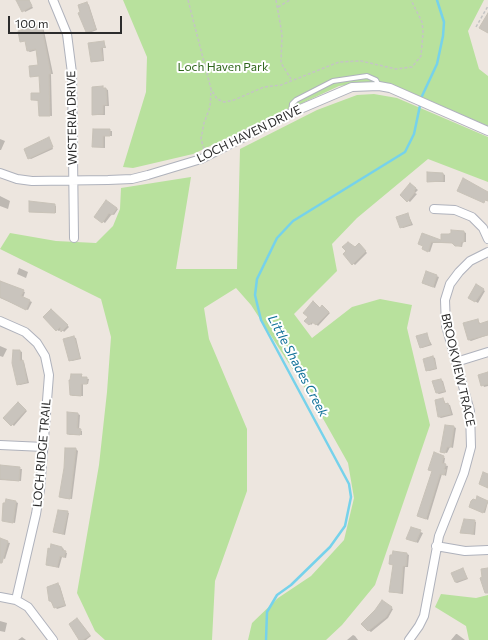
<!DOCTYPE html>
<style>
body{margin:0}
#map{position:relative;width:488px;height:640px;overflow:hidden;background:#ede6df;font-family:Commissioner,sans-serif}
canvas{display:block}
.scale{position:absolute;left:8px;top:16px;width:114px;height:18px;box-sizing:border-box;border:2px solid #2c2c2c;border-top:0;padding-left:5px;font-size:12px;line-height:14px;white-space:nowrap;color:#2c2c2c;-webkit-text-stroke:3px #fff;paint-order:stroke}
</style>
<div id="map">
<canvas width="488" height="640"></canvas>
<div class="scale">100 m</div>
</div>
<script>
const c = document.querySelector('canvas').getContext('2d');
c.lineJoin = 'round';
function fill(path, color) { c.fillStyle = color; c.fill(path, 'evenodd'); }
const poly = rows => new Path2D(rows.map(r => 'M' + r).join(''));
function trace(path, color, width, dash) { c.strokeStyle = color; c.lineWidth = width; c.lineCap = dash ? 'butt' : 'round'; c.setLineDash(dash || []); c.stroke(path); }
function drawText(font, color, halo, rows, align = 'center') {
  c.font = font + ' Commissioner,sans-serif'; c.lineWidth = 4; c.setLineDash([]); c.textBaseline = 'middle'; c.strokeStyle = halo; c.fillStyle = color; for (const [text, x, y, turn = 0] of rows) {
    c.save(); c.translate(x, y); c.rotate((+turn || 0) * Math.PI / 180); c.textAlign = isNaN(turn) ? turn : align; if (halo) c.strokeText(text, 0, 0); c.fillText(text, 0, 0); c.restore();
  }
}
fill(poly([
 [123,0,484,0,468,31,479,69,488,76,488,126,403,89,386,84,360,83,339,86,193,154,133,168,123,167,146,92,147,57],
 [374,94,397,98,488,137,488,182,428,159,357,218,332,244,337,271,294,314,312,338,352,307,380,299,412,305,407,328,430,425,375,585,342,625,326,640,248,640,252,623,278,598,311,576,344,540,354,498,348,463,312,399,251,305,236,288,204,308,209,339,247,429,247,491,215,581,212,640,105,640,95,631,77,593,99,465,107,392,111,337,101,299,0,249,10,233,56,241,96,243,113,226,120,209,121,188,191,177,176,269,237,269,240,149,317,110,357,95],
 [441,594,476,598,488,595,488,640,469,640,466,626,435,607]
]), '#b8e19d');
fill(poly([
 [17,0,29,0,33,8,25,12],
 [87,3,89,5,97,30,89,33,87,32],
 [41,25,43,26,53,74,51,74,52,116,40,115,39,101,32,100,41,94,40,76,31,76,39,66,37,50,30,52,28,51,26,41,21,41],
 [104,42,106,48,103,48,104,61,93,62,91,61],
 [106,89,108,90,109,106,105,106,105,115,95,115,93,114],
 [94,130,112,131,112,136,105,136,105,148,93,147],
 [0,139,5,141,1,150,0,150],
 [48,139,53,149,31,159,29,158],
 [428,173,443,174,445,175,445,182,430,182,428,181],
 [412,185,418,190,415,193,417,194,410,202,401,195],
 [0,196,10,201,8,209,0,206],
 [107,202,118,209,114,215,112,214,105,223,96,217],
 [54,205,56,206,56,213,30,211],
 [408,214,413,225,403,228,401,227],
 [464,232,466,233,466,242,463,242,462,247,458,246,454,243,433,243,430,252,425,250,422,235,442,241],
 [359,244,367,253,355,265,344,254],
 [19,268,28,272,26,278,17,274],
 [427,272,439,277,435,288,425,284],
 [0,281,25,292,23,298,32,302,28,310,0,298],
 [476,285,485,291,478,303,470,298],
 [320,308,324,308,330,313,318,326,314,322,311,325,310,324],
 [53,311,69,327,64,332,62,329,59,331,57,330,45,317],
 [478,320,481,325,488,322,488,335,471,341,469,340],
 [426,334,432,345,422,348,420,347],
 [73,337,76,338,81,359,72,361,70,360],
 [0,346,7,349,3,357,0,356],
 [20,351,22,352,22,362,24,362,29,383,20,385,18,384],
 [433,357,435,358,437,369,429,371,427,370],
 [488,373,488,386,484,387,479,376],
 [81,375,83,378,89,379,88,384,83,384,83,396,73,396,71,395],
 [441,380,443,381,446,392,439,394,437,393,433,382],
 [443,399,446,404,450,405,453,415,441,418,439,417,436,401],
 [21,405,27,411,14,426,4,418],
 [78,414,80,415,79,430,82,431,82,435,70,435,68,434],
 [454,427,456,428,453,448,450,447,447,453,443,452],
 [76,449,78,451,72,499,62,498,60,497],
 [443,457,445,458,444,465,448,466,446,476,442,474,428,520,420,516],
 [0,467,22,469,21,481,0,480],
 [477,498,488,502,485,513,472,508],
 [16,502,18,503,15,523,3,520],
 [67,512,69,513,65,535,54,532],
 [474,521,476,522,475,535,461,532],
 [411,528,423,533,418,543,409,539],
 [0,540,10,543,5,559,0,557],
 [62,548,64,549,63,551,67,553,66,558,62,557,59,568,49,565,51,550],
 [407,554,409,555,408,567,405,567,403,594,392,592,390,591],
 [463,569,468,579,457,583,455,582],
 [58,584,60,586,66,606,57,609,50,601],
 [382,602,393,609,388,618,371,632,368,630],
 [77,619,91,636,86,640,81,640],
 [0,621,7,623,5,632,0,631],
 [456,634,457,634,465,640,451,640],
 [353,635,355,636,358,640,347,640],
 [22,637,26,640,18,640]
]), '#0003');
trace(poly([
 [266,640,267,612,277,595,291,585,330,547,345,526,351,497,349,484,261,320,255,295,257,279,277,238,293,221,405,152,414,134,422,96,437,64,443,36,444,22,437,0]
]), '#76d2eb', 2.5);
const building = poly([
 [16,0,29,0,32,6,22,12,16,0],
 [87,2,96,29,86,32,78,13,80,12,78,5,87,2],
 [488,13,488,33,479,28,488,13],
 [41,24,51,74,49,74,50,116,39,116,38,100,31,100,31,93,40,93,39,76,30,77,29,66,38,65,36,49,27,51,25,41,20,42,18,31,41,24],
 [104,41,105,47,101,48,103,60,91,62,88,43,104,41],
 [103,86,103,88,106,88,107,105,103,105,103,114,92,115,92,87,103,86],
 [93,129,110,129,110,136,103,136,103,147,92,147,93,129],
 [49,137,53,147,28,159,24,149,49,137],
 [427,172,443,173,443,181,427,182,427,172],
 [463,178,488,192,488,201,485,200,484,203,457,191,463,178],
 [410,183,416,188,414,191,415,192,407,202,400,195,410,183],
 [106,200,117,208,112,215,109,213,102,223,94,217,106,200],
 [29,201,55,204,55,213,29,212,29,201],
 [408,213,411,224,400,228,396,217,408,213],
 [451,230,464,231,464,242,461,242,461,246,455,246,452,243,431,242,428,252,422,249,423,246,418,244,422,233,441,240,441,234,449,234,451,233,451,230],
 [348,242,355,247,359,243,366,251,352,265,343,254,346,251,342,247,348,242],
 [426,271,437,275,433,287,422,283,426,271],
 [0,281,24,290,21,296,30,300,26,310,0,297,0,281],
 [476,284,484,289,475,302,468,298,476,284],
 [313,301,320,308,322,305,329,312,316,325,312,322,309,325,304,321,308,317,303,313,313,301],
 [51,309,68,325,61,332,60,327,56,331,43,317,51,309],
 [478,319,479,324,488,321,488,335,468,340,463,323,478,319],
 [427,333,430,344,420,348,416,336,427,333],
 [74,336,80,358,69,361,63,339,74,336],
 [13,350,20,350,20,361,23,360,27,382,17,385,12,363,13,350],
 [433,356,436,368,426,371,423,359,433,356],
 [488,372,488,384,481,386,478,375,488,372],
 [71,374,82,374,81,377,87,377,87,384,81,384,81,396,70,395,69,380,70,380,71,374],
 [441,379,445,391,436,393,432,381,441,379],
 [443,398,445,404,448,403,451,414,438,417,435,400,443,398],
 [18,402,26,410,11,426,3,418,18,402],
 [67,412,78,413,77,428,81,429,80,435,67,434,67,412],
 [445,425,454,426,451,447,447,447,445,453,440,452,445,425],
 [65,448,76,448,70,499,59,497,64,468,65,448],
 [434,452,444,456,442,463,446,464,444,469,446,470,444,475,440,474,426,519,417,516,432,471,428,470,434,452],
 [0,465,20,467,19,481,0,479,0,465],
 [483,472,488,474,488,488,479,484,483,472],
 [477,496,488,501,483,513,469,507,471,501,473,499,476,500,477,496],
 [6,499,16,501,13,523,2,521,3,503,5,503,6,499],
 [58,510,68,511,63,534,53,532,58,510],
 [464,519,475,520,473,534,460,533,464,519],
 [411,527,421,530,416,542,406,539,411,527],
 [0,538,8,541,2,563,0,563,0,538],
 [51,544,62,547,62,550,66,551,64,557,60,556,57,567,46,565,48,548,50,549,51,544],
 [393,551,407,553,406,566,403,566,401,593,389,592,393,565,389,564,390,555,392,555,393,551],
 [463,568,467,578,455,582,451,573,463,568],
 [488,568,488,593,485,593,480,578,482,577,481,569,488,568],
 [58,583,65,605,54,608,51,601,49,601,47,587,58,583],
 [382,600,392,607,386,617,368,631,361,624,375,610,382,600],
 [77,618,90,635,83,640,79,640,69,624,77,618]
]);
fill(building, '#c9c4bd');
trace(building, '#c8c2b8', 1);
const lane = poly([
 [291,113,292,104,296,100,333,81,367,76,376,80,379,86]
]);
const street = poly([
 [53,0,67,34,72,73,74,238],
 [0,173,17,179,32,181,108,180,132,179,148,175,201,159,291,113,352,87,379,86,390,88,488,131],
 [434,209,455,210,472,217,483,228,488,239],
 [0,321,25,332,37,343,45,356,49,375,40,490,36,514,16,600],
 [456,362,488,352],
 [0,445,44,447],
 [436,546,465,551,488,550],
 [0,597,16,600,28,607,53,640],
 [409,640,419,626,424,616,439,536,464,473,471,447,470,411,446,326,445,300,450,284,459,272,470,261,488,252]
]);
trace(lane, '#afb2bc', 6);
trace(street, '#afb2bc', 10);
trace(poly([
 [188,0,211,89,217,99,224,102,234,100,264,87,281,85,339,62,361,61,396,69,412,67,421,56,423,32,422,22,411,0],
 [276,0,282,34,281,63,291,79],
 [278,7,290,0],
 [476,27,488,6],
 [204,149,201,139,204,123,210,107,211,90]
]), '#c4c4c4', 1.5, [3, 2]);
trace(lane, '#fff', 4);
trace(street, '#fff', 8);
drawText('12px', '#30671d', '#fff', [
 ["Loch Haven Park",223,67]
]);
drawText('12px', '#2c2c2c', '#fff', [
 ["WISTERIA DRIVE",72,118,-91],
 ["LOCH HAVEN DRIVE",249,134,-26],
 ["BROOKVIEW TRACE",458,370,77],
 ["LOCH RIDGE TRAIL",42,453,-85]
]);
drawText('italic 13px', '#127299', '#fff', [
 ["Little Shades Creek",298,366,62]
]);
</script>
